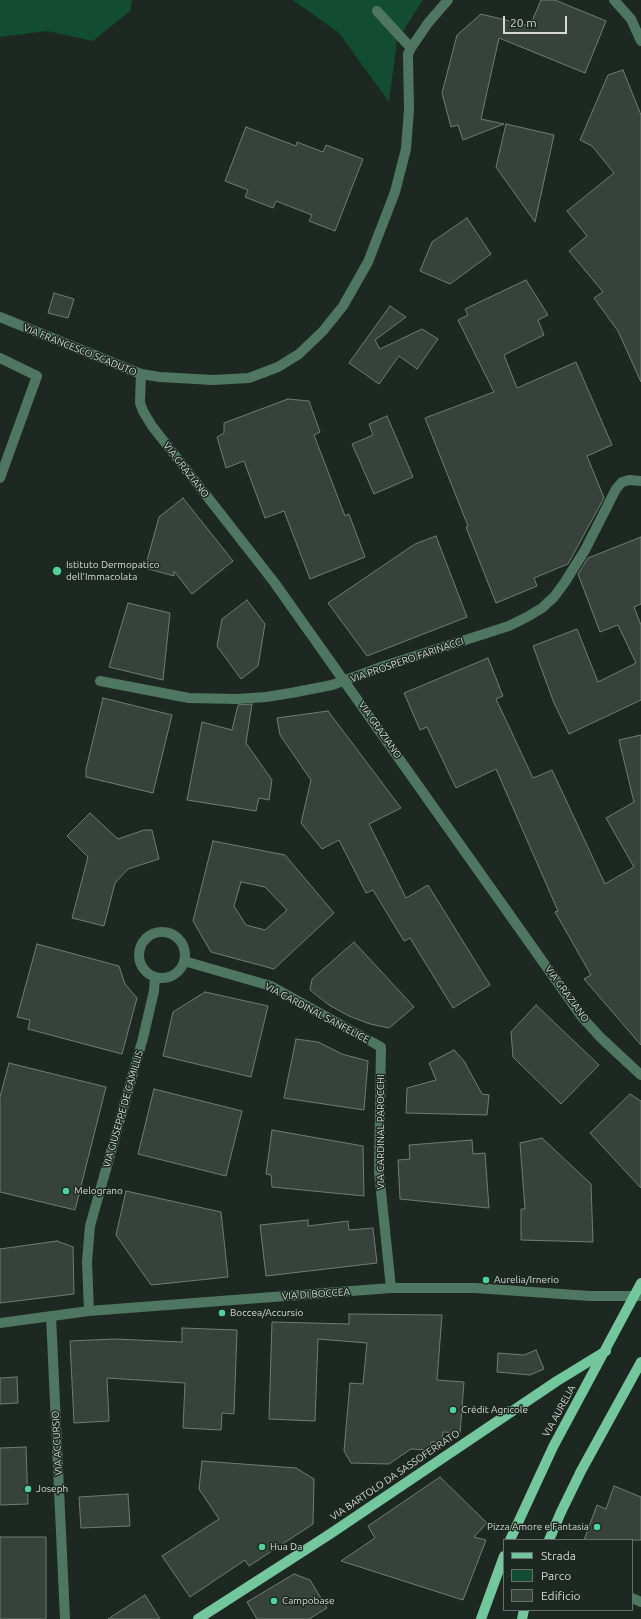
<!DOCTYPE html>
<meta charset="utf-8">
<style>
body{margin:0}
#map{position:relative;width:641px;height:1619px;overflow:hidden;background:#1d2822;font-family:Ubuntu,sans-serif}
canvas{display:block}
.legend{position:absolute;left:503px;top:1539px;width:130px;height:72px;box-sizing:border-box;background:#1d2822;border:1px solid #666f6a;margin:0;padding:5px 7px;list-style:none;font-size:12px;color:#d3dad6}
.legend li{display:flex;align-items:center;gap:8px;height:20px}
.legend b{width:20px;border:1px solid #666f6a}
.scale{position:absolute;left:503px;top:16px;width:64px;height:18px;box-sizing:border-box;border:2px solid #d3dad6;border-top:0;padding-left:5px;font-size:12px;line-height:14px;white-space:nowrap;color:#d3dad6;-webkit-text-stroke:3px #1d2822;paint-order:stroke}
</style>
<div id="map">
<canvas width="641" height="1619"></canvas>
<ul class="legend">
<li><b style="height:5px;background:#73c79d"></b>Strada</li>
<li><b style="height:11px;background:#114c33"></b>Parco</li>
<li><b style="height:11px;background:#37423c"></b>Edificio</li>
</ul>
<div class="scale">20 m</div>
</div>
<script>
const c = document.querySelector('canvas').getContext('2d');
c.lineJoin = 'round';
function fill(path, color) { c.fillStyle = color; c.fill(path, 'evenodd'); }
const poly = rows => new Path2D(rows.map(r => 'M' + r).join(''));
function trace(path, color, width, dash) { c.strokeStyle = color; c.lineWidth = width; c.lineCap = dash ? 'butt' : 'round'; c.setLineDash(dash || []); c.stroke(path); }
function drawText(font, color, halo, rows, align = 'center') {
  c.font = font + ' Ubuntu,sans-serif'; c.lineWidth = 3; c.setLineDash([]); c.textBaseline = 'middle'; c.strokeStyle = halo; c.fillStyle = color; for (const [text, x, y, turn = 0] of rows) {
    c.save(); c.translate(x, y); c.rotate((+turn || 0) * Math.PI / 180); c.textAlign = isNaN(turn) ? turn : align; if (halo) c.strokeText(text, 0, 0); c.fillText(text, 0, 0); c.restore();
  }
}
fill(poly([
 [0,0,132,0,130,11,93,41,47,31,0,37],
 [293,0,423,0,397,41,389,102,339,33]
]), '#114c33');
const building = poly([
 [541,0,555,0,606,21,585,73,499,38,481,119,504,124,463,140,458,125,451,127,442,93,457,35,481,14,530,26,541,0],
 [623,70,641,115,641,382,618,331,594,298,603,292,569,251,587,236,567,211,614,173,592,146,580,140,608,75,623,70],
 [506,124,554,135,535,222,496,167,506,124],
 [246,127,296,146,297,142,323,152,326,145,363,159,335,231,309,221,312,215,276,201,273,208,245,197,248,190,225,181,246,127],
 [467,218,491,254,450,284,420,271,432,242,467,218],
 [526,280,548,315,538,320,544,335,504,355,517,388,576,362,612,445,587,456,604,498,568,564,534,578,537,586,496,603,466,527,468,526,425,418,494,392,458,320,468,315,465,309,526,280],
 [54,293,74,299,68,318,48,313,54,293],
 [390,306,406,317,375,340,380,349,422,329,438,339,417,369,399,356,379,384,349,363,390,306],
 [288,399,309,401,320,432,314,435,345,516,349,514,365,557,310,579,284,511,265,518,244,461,226,468,217,437,224,433,224,423,288,399],
 [387,416,413,477,374,494,352,444,373,435,369,424,387,416],
 [183,498,233,561,192,594,174,571,174,576,145,568,159,517,183,498],
 [436,536,467,617,367,656,328,603,415,544,436,536],
 [641,537,641,604,634,607,641,625,641,700,569,734,554,703,533,646,577,629,598,682,636,663,618,625,600,632,578,574,588,558,641,537],
 [247,600,265,624,258,666,241,679,217,646,222,619,247,600],
 [128,603,170,613,163,680,109,667,128,603],
 [488,658,503,696,496,699,533,778,552,770,605,884,634,867,606,818,634,802,619,740,641,735,641,1045,584,979,591,975,555,912,558,911,496,769,456,788,427,727,420,730,404,693,488,658],
 [103,698,172,715,153,793,86,777,86,769,103,698],
 [252,704,246,743,272,780,269,800,259,798,256,811,187,800,202,722,232,730,238,705,252,704],
 [328,711,401,808,369,824,406,898,428,885,490,985,453,1008,410,938,404,941,373,890,366,893,339,840,322,849,301,823,311,780,280,735,277,718,328,711],
 [90,813,118,839,144,830,152,830,159,859,128,869,115,883,104,926,72,918,88,857,67,836,90,813],
 [213,841,285,855,334,913,274,969,211,952,193,921,213,841],
 [241,882,265,887,287,910,265,930,246,925,234,906,241,882],
 [354,942,414,1007,389,1028,370,1024,349,1016,329,1005,310,990,312,979,354,942],
 [37,944,119,966,125,984,137,998,122,1054,28,1029,30,1020,17,1017,37,944],
 [205,992,268,1006,251,1077,163,1056,173,1012,205,992],
 [536,1005,599,1065,561,1104,513,1057,511,1032,536,1005],
 [296,1039,318,1042,342,1054,368,1061,364,1110,284,1098,296,1039],
 [454,1050,464,1061,482,1094,489,1095,487,1115,406,1113,407,1088,436,1080,429,1063,454,1050],
 [9,1063,106,1087,75,1210,0,1192,0,1097,9,1063],
 [154,1089,242,1111,226,1176,138,1154,154,1089],
 [630,1094,641,1101,641,1188,590,1133,630,1094],
 [272,1130,363,1146,364,1196,272,1187,271,1175,266,1174,272,1130],
 [542,1138,591,1184,593,1242,521,1240,521,1209,525,1209,520,1143,542,1138],
 [472,1140,473,1154,485,1153,489,1208,400,1199,398,1160,410,1159,409,1145,472,1140],
 [126,1191,221,1212,228,1277,151,1285,116,1235,126,1191],
 [308,1220,308,1226,348,1221,349,1230,373,1228,377,1263,266,1276,260,1225,308,1220],
 [57,1241,73,1247,74,1294,0,1303,0,1249,57,1241],
 [349,1314,442,1315,437,1380,464,1382,460,1433,443,1432,442,1442,431,1442,430,1450,411,1449,389,1464,351,1463,344,1451,350,1383,363,1384,367,1343,318,1339,315,1421,269,1419,272,1322,349,1324,349,1314],
 [182,1328,237,1330,234,1414,222,1413,221,1430,183,1428,185,1383,107,1378,109,1421,74,1423,70,1341,115,1339,182,1342,182,1328],
 [536,1350,544,1369,530,1375,497,1372,498,1353,524,1355,536,1350],
 [17,1377,18,1403,0,1404,0,1378,17,1377],
 [26,1447,28,1504,0,1505,0,1448,26,1447],
 [202,1461,296,1468,314,1479,313,1524,249,1566,245,1560,190,1597,162,1556,219,1519,199,1489,202,1461],
 [440,1477,487,1523,474,1537,486,1540,463,1600,341,1561,375,1538,368,1526,440,1477],
 [614,1486,641,1497,641,1540,584,1540,597,1505,606,1509,614,1486],
 [128,1494,130,1526,81,1528,79,1497,128,1494],
 [0,1537,46,1537,46,1619,0,1619,0,1537],
 [294,1574,310,1580,327,1608,309,1619,257,1619,247,1602,294,1574],
 [145,1595,160,1619,108,1619,145,1595]
]);
fill(building, '#37423c');
trace(building, '#6f7c74', 1);
trace(poly([
 [614,0,631,19,641,41],
 [377,11,411,48],
 [0,317,141,374,160,377,213,380,249,378,278,367,299,354,323,331,343,306,368,262,395,192,406,149,409,110,408,54,411,48,428,23,448,0],
 [0,358,37,376,0,478],
 [141,374,140,403,143,411,152,426,274,582,582,1017,600,1037,641,1075],
 [100,681,189,698,237,699,266,697,291,693,332,685,384,666,509,626,527,617,542,608,554,597,565,582,585,550,616,489,622,482,629,480,641,481],
 '139 955a23 23 0 1 1 46 0a23 23 0 1 1-46 0Z',
 [184,961,271,986,381,1047,379,1172,391,1288],
 [89,1311,87,1262,90,1226,143,1038,154,991,155,977],
 [51,1316,65,1619],
 [0,1323,89,1311,391,1288,475,1288,590,1296,641,1296],
 [632,1598,641,1602]
]), '#4f7662', 10);
trace(poly([
 [510,1540,553,1447,641,1283],
 [549,1540,561,1512,581,1471,641,1362],
 [198,1619,330,1534,557,1381,606,1351],
 [481,1619,504,1556],
 [522,1619,524,1610]
]), '#73c79d', 10);
for (const [x, y, r, color] of [
 [57,571,5,"#4fd399"],
 [66,1191,4,"#4fd399"],
 [486,1280,4,"#4fd399"],
 [222,1313,4,"#4fd399"],
 [453,1410,4,"#4fd399"],
 [28,1489,4,"#4fd399"],
 [597,1527,4,"#4fd399"],
 [262,1547,4,"#4fd399"],
 [274,1601,4,"#4fd399"]
]) { const dot = new Path2D(); dot.arc(x, y, r, 0, 2 * Math.PI); c.fillStyle = color; c.fill(dot); trace(dot, '#1d2822', 1.5); }
drawText('10px', '#d3dad6', '#1d2822', [
 ["VIA FRANCESCO SCADUTO",80,350,22],
 ["VIA GRAZIANO",186,470,52],
 ["VIA PROSPERO FARINACCI",407,660,-19],
 ["VIA GRAZIANO",380,730,55],
 ["VIA GRAZIANO",567,994,54],
 ["VIA CARDINAL SANFELICE",317,1013,28],
 ["VIA GIUSEPPE DE CAMILLIS",123,1109,-74],
 ["VIA CARDINAL PAROCCHI",381,1132,-90],
 ["VIA DI BOCCEA",316,1294,-4],
 ["VIA AURELIA",559,1411,-61],
 ["VIA ACCURSIO",57,1443,-93],
 ["VIA BARTOLO DA SASSOFERRATO",395,1475,-34]
]);
drawText('10px', '#d3dad6', '#1d2822', [
 ["Istituto Dermopatico",66,565],
 ["dell'Immacolata",66,577],
 ["Melograno",74,1191],
 ["Aurelia/Irnerio",494,1280],
 ["Boccea/Accursio",230,1313],
 ["Crédit Agricole",461,1410],
 ["Joseph",36,1489],
 ["Pizza Amore e Fantasia",589,1527,"right"],
 ["Hua Da",270,1547],
 ["Campobase",282,1601]
], 'left');
</script>
